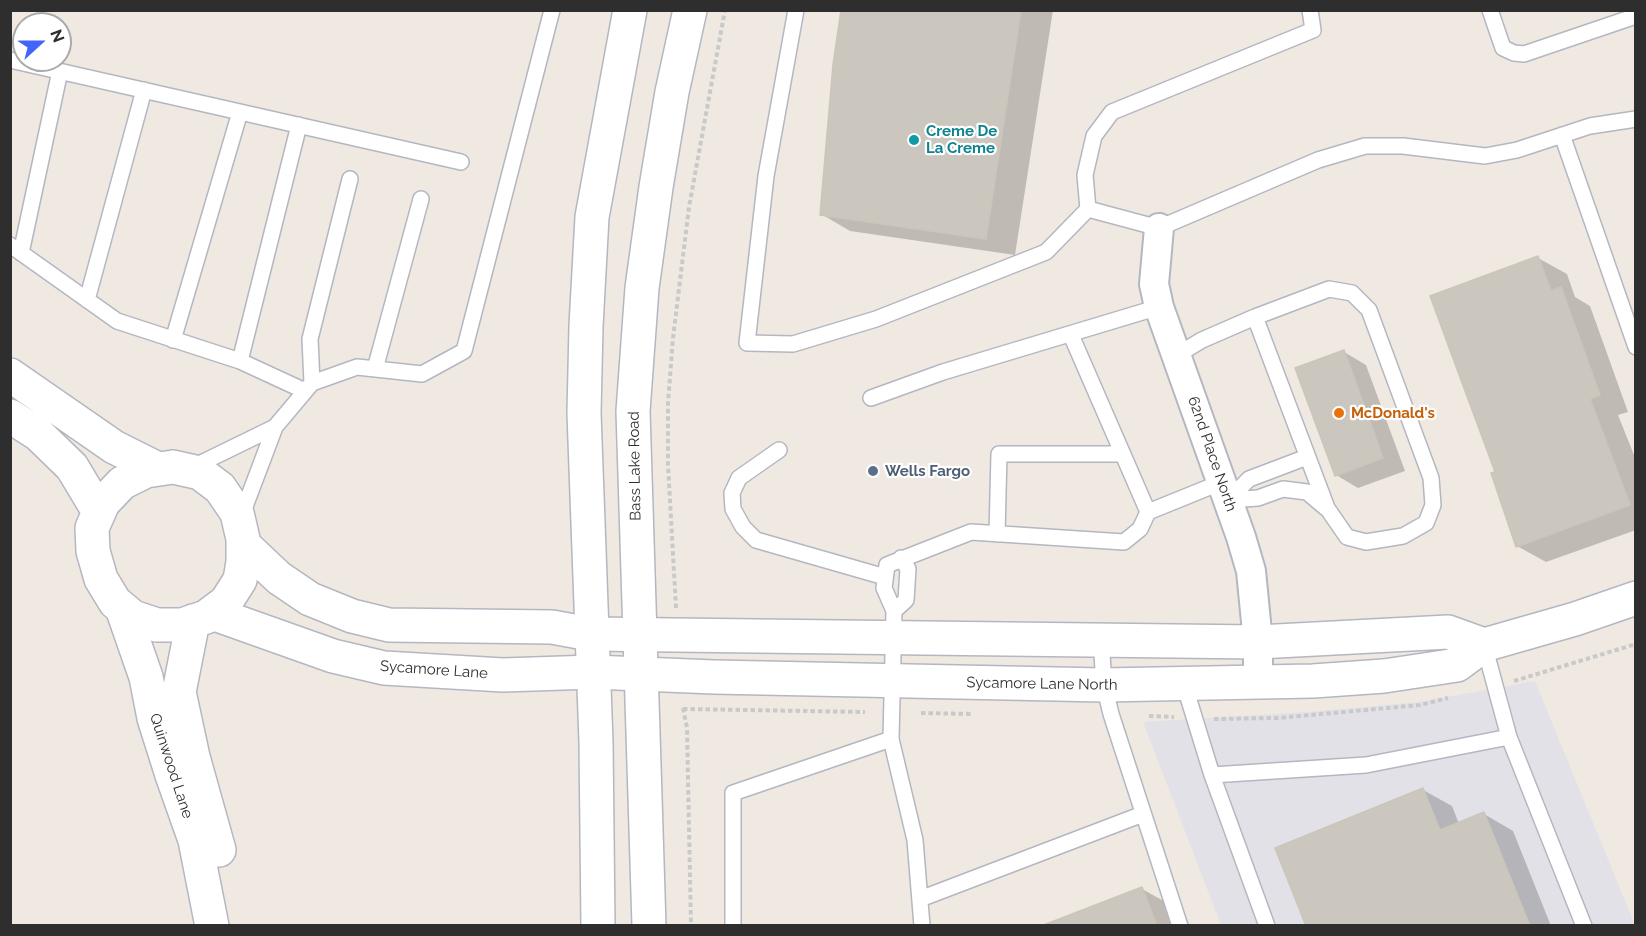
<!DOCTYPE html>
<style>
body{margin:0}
#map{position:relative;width:1646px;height:936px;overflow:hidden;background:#efe9e1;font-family:Raleway,sans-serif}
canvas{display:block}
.frame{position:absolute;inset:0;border:12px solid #2e2e2e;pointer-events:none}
.north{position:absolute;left:12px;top:12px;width:60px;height:60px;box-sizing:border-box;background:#fff;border:2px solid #ababab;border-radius:50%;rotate:69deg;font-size:16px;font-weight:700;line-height:24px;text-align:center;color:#2e2e2e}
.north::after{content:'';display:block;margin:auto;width:21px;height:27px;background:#4264fb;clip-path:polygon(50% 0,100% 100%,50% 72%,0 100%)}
</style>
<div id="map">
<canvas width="1646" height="936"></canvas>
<div class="frame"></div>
<div class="north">N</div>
</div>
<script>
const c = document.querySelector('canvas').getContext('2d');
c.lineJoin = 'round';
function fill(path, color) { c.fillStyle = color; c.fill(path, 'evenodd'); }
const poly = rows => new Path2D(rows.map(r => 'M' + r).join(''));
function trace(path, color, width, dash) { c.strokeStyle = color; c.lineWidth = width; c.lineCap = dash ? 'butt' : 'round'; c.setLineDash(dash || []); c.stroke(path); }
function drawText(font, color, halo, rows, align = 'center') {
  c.font = font + ' Raleway,sans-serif'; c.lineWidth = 4.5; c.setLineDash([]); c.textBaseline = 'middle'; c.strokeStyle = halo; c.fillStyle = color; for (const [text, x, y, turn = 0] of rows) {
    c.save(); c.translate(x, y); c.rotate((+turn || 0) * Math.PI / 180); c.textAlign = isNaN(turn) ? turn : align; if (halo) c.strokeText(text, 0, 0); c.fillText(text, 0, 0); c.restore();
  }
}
fill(poly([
 [1535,681,1635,925,1221,925,1143,722,1308,712,1419,702]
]), '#e3e1e8');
fill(poly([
 [842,10,1053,10,1015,255,850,231,821,214],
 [1538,258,1567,274,1575,297,1590,306,1628,412,1618,415,1636,460,1636,530,1546,562,1517,546,1497,473],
 [1344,352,1366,365,1405,471,1358,488,1336,475],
 [1423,790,1452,806,1459,824,1484,814,1513,831,1551,926,1308,926],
 [1142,889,1171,905,1179,926,1045,926]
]), '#0003');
const building = poly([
 [841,10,1021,10,986,239,820,215,833,65,841,10],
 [1538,256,1551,291,1561,287,1600,395,1590,399,1630,505,1516,547,1491,473,1495,472,1430,296,1538,256],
 [1344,350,1383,458,1335,476,1295,368,1344,350],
 [1423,788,1440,830,1484,812,1530,926,1306,926,1275,848,1423,788],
 [1142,887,1157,926,1041,926,1142,887]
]);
fill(building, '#cbc7bf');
trace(building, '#cbc5ba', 1.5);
const service = poly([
 [796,10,766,176,747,343,793,344,876,319,1046,252,1088,209,1085,175,1094,136,1112,112,1313,30,1310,10],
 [1490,10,1503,48,1514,53,1524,54,1636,16],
 [10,60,461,162],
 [299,125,240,361,305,391],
 [1562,135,1636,347],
 [1088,209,1159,228,1318,160,1365,146,1403,146,1485,156,1517,150,1590,126,1636,119],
 [10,245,117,321,240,361],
 [21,253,60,71],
 [87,300,144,90],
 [1071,335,1148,512],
 [173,340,240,112],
 [1177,355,1202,340,1255,317,1329,289,1352,293,1369,310,1431,478,1433,505,1426,523,1403,536,1366,542,1347,537,1327,508,1255,317],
 [375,369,421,199],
 [312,383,310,339,350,179],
 [871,398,943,372,1159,307],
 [779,450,739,478,732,493,733,509,743,527,756,540,885,577],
 [191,468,275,427],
 [1228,500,1258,498,1283,489,1307,492,1326,508],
 [1228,500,1249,479,1307,457],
 [241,517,275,427,312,383,357,367,422,374,464,351,552,10],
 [997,534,999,454,1122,454],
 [894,611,906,600,908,569,901,558],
 [1101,639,1104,685,1111,714,1180,926],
 [1484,645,1509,737,1584,926],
 [1184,684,1212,775,1267,926],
 [1212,775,1366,765,1509,737],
 [920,899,1143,814],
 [733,926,733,793,891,739],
 [922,926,915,840,891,739,894,611,884,588,887,565,971,532,1124,542,1140,529,1148,512,1222,482]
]);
const minor = poly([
 [1159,228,1154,284,1159,307,1241,537,1251,571,1258,642,1258,683]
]);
const tertiary = poly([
 [10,375,114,447,158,469],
 [10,416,38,434,72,467,99,512],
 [173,467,200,473,220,488,237,513,243,539,243,562,240,580,226,602,206,617,182,625,157,625,133,617,115,602,101,579,93,551,92,528,103,503,122,483,146,471,173,467],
 [243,544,279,578,310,599,352,616,389,625,552,627,590,634,1258,642,1448,632,1484,645],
 [122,608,146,677,154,718,172,775,195,840,212,926],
 [212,613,333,656,384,668,503,675,593,672,714,677,1104,685,1313,681,1384,676,1457,665,1484,645,1575,619,1636,598],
 [193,621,179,692,193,757,219,850]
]);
const secondary = poly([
 [598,926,596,742,584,413,586,326,592,217,630,10],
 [649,926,633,411,642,288,656,187,672,92,690,10]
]);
trace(service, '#b4b7c1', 18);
trace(minor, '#b4b7c1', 32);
trace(tertiary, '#b4b7c1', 36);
trace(secondary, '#b4b7c1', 36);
trace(poly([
 [676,608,668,465,668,403,673,338,689,207,725,10],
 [1514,681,1636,644],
 [683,708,687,728,691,926],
 [683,709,865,712],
 [921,713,973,714],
 [1149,716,1174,717],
 [1214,719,1278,718,1420,705,1448,698]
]), '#c9c9c9', 4, [4.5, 3]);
trace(service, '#fff', 15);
trace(minor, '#fff', 28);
trace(tertiary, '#fff', 33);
trace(secondary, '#fff', 33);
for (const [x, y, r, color] of [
 [914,140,6,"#0f9aa8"],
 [1339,413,6,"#e8710a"],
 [873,471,6,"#5c6f8a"]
]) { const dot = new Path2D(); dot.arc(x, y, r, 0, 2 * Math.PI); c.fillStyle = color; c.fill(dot); trace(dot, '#fff', 2); }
drawText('bold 15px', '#0d838f', '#fff', [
 ["Creme De",926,131],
 ["La Creme",926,148]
], 'left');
drawText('bold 15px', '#c56008', '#fff', [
 ["McDonald's",1351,413]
], 'left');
drawText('15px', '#2e2e2e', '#fff', [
 ["62nd Place North",1212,454,71],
 ["Bass Lake Road",635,466,-91],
 ["Sycamore Lane",434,670,4],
 ["Sycamore Lane North",1042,684,1],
 ["Quinwood Lane",171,766,72]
]);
drawText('bold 15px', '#4e5e75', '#fff', [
 ["Wells Fargo",885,471]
], 'left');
</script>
